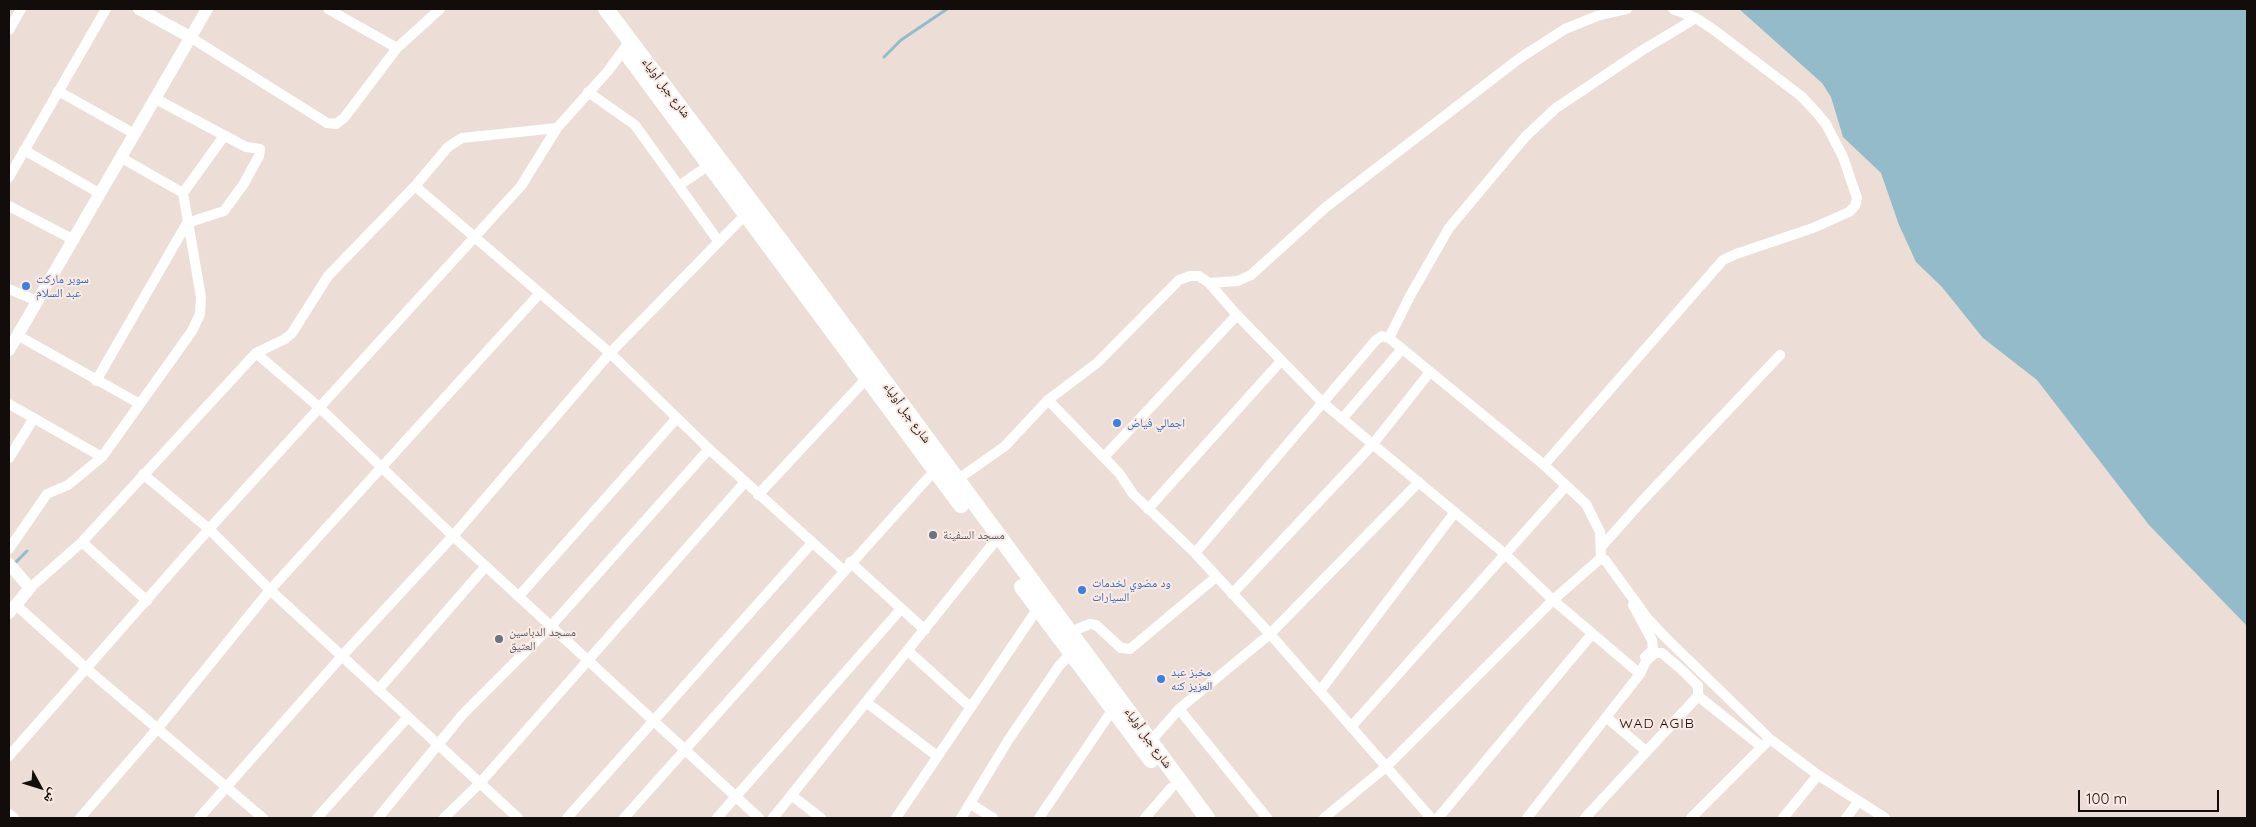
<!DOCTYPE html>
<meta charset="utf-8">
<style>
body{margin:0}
#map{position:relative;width:2256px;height:827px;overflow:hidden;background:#ecddd6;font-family:Quicksand,"Noto Naskh Arabic",sans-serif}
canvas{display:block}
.frame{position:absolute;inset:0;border:10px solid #120d0a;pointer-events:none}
.north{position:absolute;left:15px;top:762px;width:50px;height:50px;-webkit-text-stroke:4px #faeae3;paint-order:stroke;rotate:129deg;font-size:14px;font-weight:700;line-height:20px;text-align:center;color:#120d0a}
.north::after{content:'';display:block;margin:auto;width:18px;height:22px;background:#120d0a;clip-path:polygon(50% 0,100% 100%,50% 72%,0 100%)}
.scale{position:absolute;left:2078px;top:790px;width:141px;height:22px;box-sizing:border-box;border:2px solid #120d0a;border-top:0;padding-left:6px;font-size:15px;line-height:18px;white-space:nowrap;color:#120d0a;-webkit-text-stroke:4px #faeae3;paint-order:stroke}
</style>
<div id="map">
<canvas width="2256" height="827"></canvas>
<div class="frame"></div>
<div class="north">ش</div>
<div class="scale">100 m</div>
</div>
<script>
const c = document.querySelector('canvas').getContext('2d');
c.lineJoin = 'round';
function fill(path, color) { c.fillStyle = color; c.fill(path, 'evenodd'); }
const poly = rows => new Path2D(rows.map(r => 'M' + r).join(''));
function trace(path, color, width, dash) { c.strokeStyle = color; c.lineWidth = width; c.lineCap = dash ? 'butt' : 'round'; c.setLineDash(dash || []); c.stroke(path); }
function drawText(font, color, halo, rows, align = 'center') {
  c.font = font + ' Quicksand,"Noto Naskh Arabic",sans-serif'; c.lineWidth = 4; c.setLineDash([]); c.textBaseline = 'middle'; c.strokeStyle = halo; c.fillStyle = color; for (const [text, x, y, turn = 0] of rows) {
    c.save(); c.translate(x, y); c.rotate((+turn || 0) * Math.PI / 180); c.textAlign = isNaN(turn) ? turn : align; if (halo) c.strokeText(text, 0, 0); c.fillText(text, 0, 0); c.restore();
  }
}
fill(poly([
 [1739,9,2247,9,2247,626,2149,525,2037,380,1983,338,1942,287,1916,262,1899,225,1881,173,1843,137,1831,97,1822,83]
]), '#93bbca');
trace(poly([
 [884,57,901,40,947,9],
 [13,565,27,551]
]), '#93bbca', 3);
trace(poly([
 [328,9,397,48,440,9],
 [9,30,21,9],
 [190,37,327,123,336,124,344,118,397,48],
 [58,91,133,133],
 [588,92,635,125,719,242],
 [24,150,99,193],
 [9,177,106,9],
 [680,185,709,165],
 [415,186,610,353,709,449,843,570],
 [183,193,224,136],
 [9,206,72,239],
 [1209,283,1238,281,1251,275,1326,207,1520,58,1565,29,1597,16,1627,9],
 [9,289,37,301],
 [17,335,140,404],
 [1389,338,1410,296,1449,228,1526,136,1556,108,1641,51,1696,18],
 [256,353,320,408,453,536,759,818],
 [96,381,187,223,224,211,243,185,259,156,260,149,246,147,154,98],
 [1048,400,1119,473,1133,494,1195,553,1270,634,1431,818],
 [9,404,102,457],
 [1342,419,1402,349],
 [1104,457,1237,315],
 [9,458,34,418],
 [1544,465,1723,260,1736,254,1813,228,1849,212,1855,206,1857,198,1843,157,1826,124,1817,113,1801,96,1714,30,1696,18,1673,9],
 [143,474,209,529,270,590,518,818],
 [957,480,1005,446,1048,400,1097,363,1179,280,1190,276,1199,276,1209,283,1237,315,1322,402,1505,554,1553,600,1640,674],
 [758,495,867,378],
 [1148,509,1281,361],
 [82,542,147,601],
 [1602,546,1643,500,1780,355],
 [9,549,47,494,68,485,102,457,192,331,200,314,201,297,183,193,120,157],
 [1195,553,1376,340,1382,336,1389,338,1544,465,1586,504,1600,532,1601,558],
 [850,562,925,630],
 [30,588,82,542,256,353,285,339,292,333,328,276,415,186,448,147,462,138,557,128],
 [1232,594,1373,444,1430,372],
 [519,596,676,419],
 [16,605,87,669,263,818],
 [1633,605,1652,640,1653,650,1645,657],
 [1070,632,1090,624,1096,625,1121,648,1130,649,1216,577],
 [908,651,970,707],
 [378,690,486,566],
 [1320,691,1455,512],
 [866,702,937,756],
 [1179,709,1267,818],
 [1606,717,1646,751],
 [1351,727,1566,486],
 [1151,741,1179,709,1270,634,1419,482],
 [9,756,209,529,521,186,557,128,608,71,627,45],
 [791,795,821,818],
 [971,804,993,818],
 [9,814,14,818],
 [80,818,158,728,270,590,540,293],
 [199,818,342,656,453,536,610,353,746,214],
 [317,818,408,717],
 [378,818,463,714,551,626,709,449],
 [444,818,480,783,745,482],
 [567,818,812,543],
 [624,818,935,470],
 [717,818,901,609],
 [773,818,992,545],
 [896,818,1038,608],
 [961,818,1009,739,1059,666,1071,653],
 [1039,818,1113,709],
 [1145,818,1171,788],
 [1324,818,1386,767,1553,600,1601,558,1605,560,1648,619,1666,638,1770,739,1818,775,1885,818],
 [1438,818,1592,634],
 [1527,818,1640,674,1646,661,1655,653,1662,653,1683,671,1698,686,1698,696,1762,747],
 [1585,818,1698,696],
 [1691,818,1766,743],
 [1783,818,1818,775],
 [1846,818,1859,801]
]), '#fff', 10);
trace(poly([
 [139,9,190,37],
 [9,350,207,9],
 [9,564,30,588,9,613]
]), '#fff', 12);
trace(poly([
 [606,9,807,276,1207,818],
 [628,55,961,505],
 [1022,587,1151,760]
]), '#fff', 16);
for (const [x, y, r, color] of [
 [26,286,5,"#3f7fe0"],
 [1117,423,5,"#3f7fe0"],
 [933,535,5,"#6b7280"],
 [1082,590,5,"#3f7fe0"],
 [499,639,5,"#6b7280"],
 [1161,679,5,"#3f7fe0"]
]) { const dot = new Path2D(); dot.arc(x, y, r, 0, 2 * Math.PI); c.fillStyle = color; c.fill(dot); trace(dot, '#faeae3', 2); }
drawText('12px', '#120d0a', '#faeae3', [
 ["شارع جبل أولياء",666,88,53],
 ["شارع جبل أولياء",907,413,54],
 ["شارع جبل أولياء",1148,738,54]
]);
drawText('12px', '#366cbe', '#faeae3', [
 ["سوبر ماركت",36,279],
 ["عبد السلام",36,293],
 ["اجمالي فياض",1127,423],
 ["ود مضوي لخدمات",1092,583],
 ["السيارات",1092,597],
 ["مخبز عبد",1171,672],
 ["العزيز كنه",1171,686]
], 'left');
drawText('12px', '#5b616d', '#faeae3', [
 ["مسجد السفينة",943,535],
 ["مسجد الدباسين",509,632],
 ["العتيق",509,646]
], 'left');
c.letterSpacing = '1px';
drawText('14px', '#120d0a', '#faeae3', [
 ["WAD AGIB",1657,724]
]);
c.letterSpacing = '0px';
</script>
